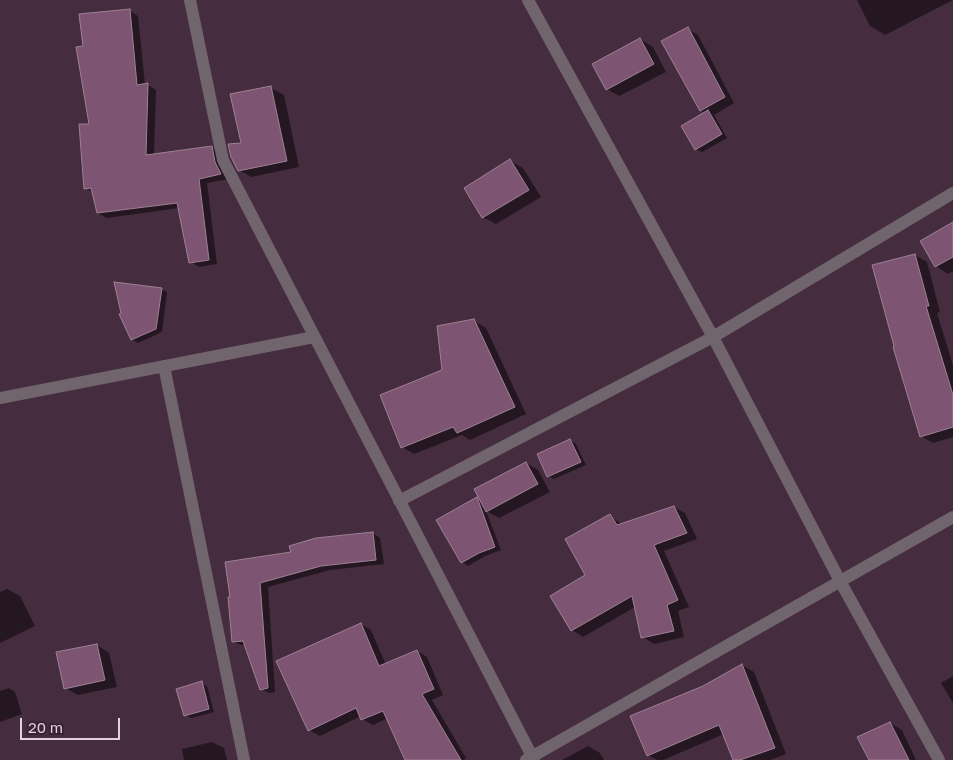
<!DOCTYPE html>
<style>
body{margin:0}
#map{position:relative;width:953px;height:760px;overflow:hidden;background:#452c3e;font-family:"Golos Text",sans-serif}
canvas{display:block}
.scale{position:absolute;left:20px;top:718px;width:100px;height:22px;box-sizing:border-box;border:2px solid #e2d2dc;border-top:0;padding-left:6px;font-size:15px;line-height:18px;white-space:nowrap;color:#e2d2dc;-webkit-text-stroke:4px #3a2234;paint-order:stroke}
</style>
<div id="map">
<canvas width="953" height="760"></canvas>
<div class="scale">20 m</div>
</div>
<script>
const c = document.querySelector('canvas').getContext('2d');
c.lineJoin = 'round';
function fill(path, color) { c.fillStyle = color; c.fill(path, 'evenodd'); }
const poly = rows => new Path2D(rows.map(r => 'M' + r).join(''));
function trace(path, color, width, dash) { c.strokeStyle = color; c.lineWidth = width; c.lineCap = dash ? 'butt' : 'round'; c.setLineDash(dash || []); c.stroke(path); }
fill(poly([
 [857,0,953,0,885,35,870,26],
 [130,11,138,16,145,85,148,85,156,90,154,155,212,148,220,153,229,179,207,183,217,264,199,267,191,262,179,208,107,218,98,213,93,192,85,188,90,125,84,47],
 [688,29,698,35,734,103,714,115,727,138,702,152,696,149,705,113,701,110],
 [640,39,653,47,666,72,619,96,607,89],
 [271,88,284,95,299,167,251,177,239,170,242,144],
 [510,161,523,168,541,197,496,224,483,217],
 [953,224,953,271,948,274,936,266],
 [915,255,927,262,940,312,937,313,953,365,953,437,933,443,921,436],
 [161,289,167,292,162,332,138,343,132,339],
 [474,321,486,328,526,414,470,440,462,435,414,454,402,447,444,371],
 [570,440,576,444,586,465,554,479,548,476],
 [526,463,538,470,550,492,499,518,486,511,501,550,485,556,468,566,462,562,477,498,481,501],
 [674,507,685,513,697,539,664,551,689,607,678,611,684,637,654,644,643,637,635,607,583,637,572,630,587,575,610,516,623,525],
 [373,533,380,538,384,564,330,570,268,587,275,692,269,693,261,689,245,645,241,645,233,641,230,599,292,553],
 [7,589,20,596,35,626,0,643,0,592],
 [361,624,371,630,386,665,417,651,427,657,443,695,432,700,466,758,464,760,409,760,388,718,373,725,362,719,361,716,320,736,309,730],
 [97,645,109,653,117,687,78,695,65,688],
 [742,665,754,672,786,754,770,760,734,760,724,734,663,760,657,760,648,755,704,688],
 [953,676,953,703,941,683],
 [201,683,207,686,214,712,191,718,185,715],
 [9,688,15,692,22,714,0,722,0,691],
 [890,723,902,730,916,760,870,760],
 [212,742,224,748,227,760,184,760,182,749],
 [588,746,600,753,604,760,562,760]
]), '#0007');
const building = poly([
 [130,9,137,85,148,83,146,155,212,146,215,162,221,174,199,179,209,260,189,263,177,203,97,213,91,188,84,189,79,124,89,124,76,47,83,46,79,14,130,9],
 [688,27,725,97,700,111,661,41,688,27],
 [640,38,654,64,606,90,592,64,640,38],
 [271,86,287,161,238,171,231,157,228,144,241,143,230,94,271,86],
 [708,110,722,134,695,150,681,126,708,110],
 [510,159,529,190,482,218,464,188,510,159],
 [953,222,953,257,935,267,920,241,953,222],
 [915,254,929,306,926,306,953,395,953,427,920,437,893,347,894,346,872,265,915,254],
 [114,282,162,288,156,329,131,340,119,314,121,313,114,282],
 [474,319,515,407,457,433,453,427,401,448,380,395,442,370,437,326,474,319],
 [570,439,581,462,547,477,537,454,570,439],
 [526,462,538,484,486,512,474,489,526,462],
 [477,497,495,547,479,553,461,563,436,520,477,497],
 [674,506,687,533,654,545,678,600,667,605,674,631,641,638,632,596,571,631,550,596,585,575,565,539,610,514,617,525,674,506],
 [373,532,376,560,321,566,260,583,268,688,260,690,243,641,232,642,228,597,230,597,225,562,291,552,289,546,316,538,373,532],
 [361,623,379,666,417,650,434,689,422,694,461,760,405,760,383,711,361,720,356,708,308,731,276,661,361,623],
 [97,644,105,680,64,689,56,652,97,644],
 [742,664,775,748,740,760,733,760,719,725,647,756,630,716,703,686,742,664],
 [202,681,209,709,184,716,176,689,202,681],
 [890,722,909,760,869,760,857,737,890,722]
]);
fill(building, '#7e5473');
trace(building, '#9e8195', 1);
trace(poly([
 [190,0,223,160,534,760],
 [528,0,713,337,840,581,939,760],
 [164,366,244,760],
 [0,398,314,337],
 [399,501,713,337,953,193],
 [526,760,953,517]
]), '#71656d', 12);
</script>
